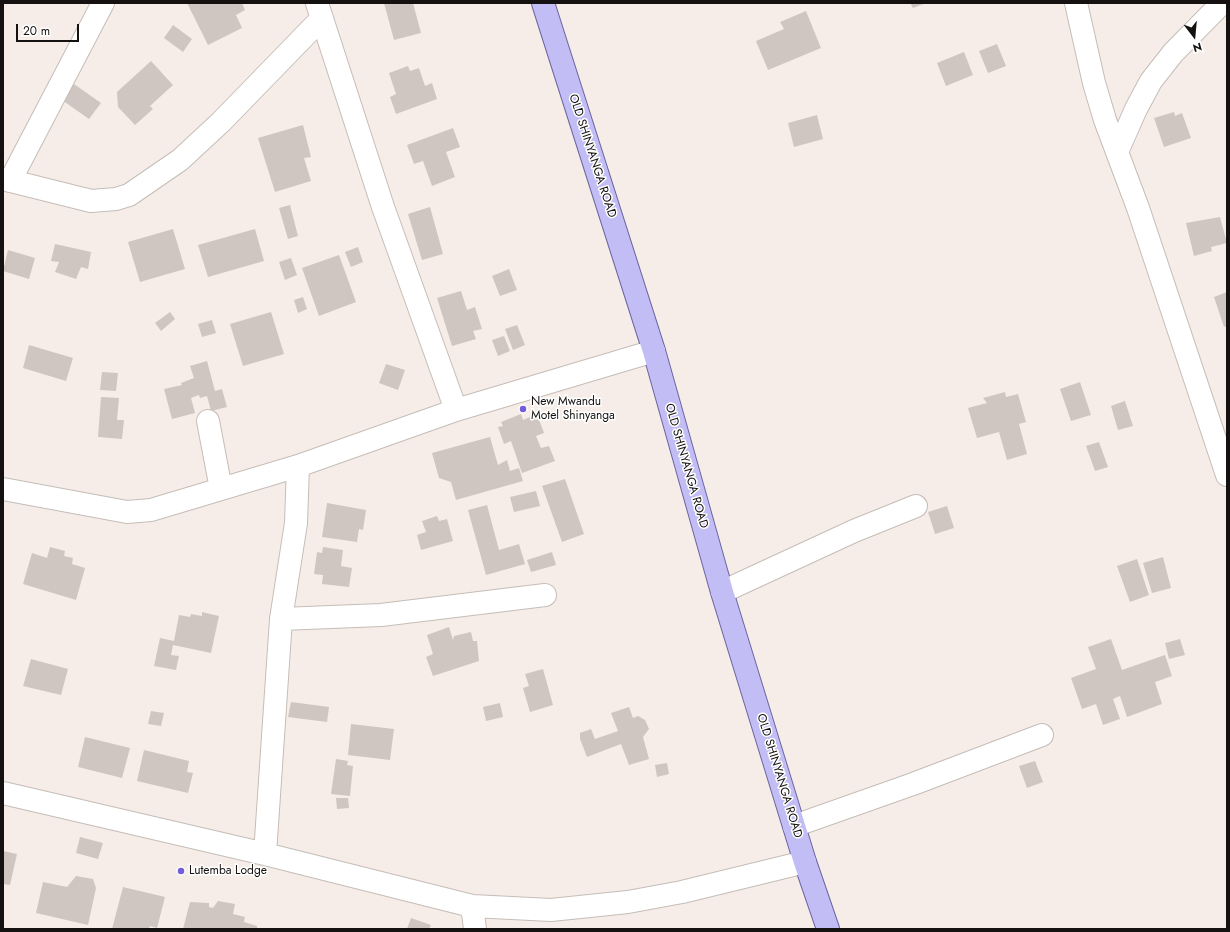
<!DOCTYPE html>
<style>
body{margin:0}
#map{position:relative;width:1230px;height:932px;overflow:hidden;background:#f6ede8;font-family:Jost,sans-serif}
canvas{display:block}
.frame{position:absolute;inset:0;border:4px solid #141110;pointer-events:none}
.north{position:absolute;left:1174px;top:16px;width:40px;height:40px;-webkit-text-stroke:3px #fff;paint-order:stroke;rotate:164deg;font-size:11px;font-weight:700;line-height:16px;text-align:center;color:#141110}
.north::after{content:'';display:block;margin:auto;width:14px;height:18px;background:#141110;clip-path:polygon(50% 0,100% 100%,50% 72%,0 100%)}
.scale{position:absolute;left:16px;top:24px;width:63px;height:18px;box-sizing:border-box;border:2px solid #141110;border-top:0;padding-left:5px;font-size:12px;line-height:14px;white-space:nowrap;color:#141110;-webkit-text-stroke:3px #fff;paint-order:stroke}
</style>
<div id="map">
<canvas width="1230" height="932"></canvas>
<div class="frame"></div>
<div class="north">N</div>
<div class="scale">20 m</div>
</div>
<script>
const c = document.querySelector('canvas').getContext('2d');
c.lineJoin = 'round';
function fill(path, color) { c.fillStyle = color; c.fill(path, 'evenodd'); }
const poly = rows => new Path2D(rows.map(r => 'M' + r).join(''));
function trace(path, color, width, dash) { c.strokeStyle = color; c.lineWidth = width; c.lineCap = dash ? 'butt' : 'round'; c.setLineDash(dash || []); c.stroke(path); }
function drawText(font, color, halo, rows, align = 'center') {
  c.font = font + ' Jost,sans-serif'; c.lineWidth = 3; c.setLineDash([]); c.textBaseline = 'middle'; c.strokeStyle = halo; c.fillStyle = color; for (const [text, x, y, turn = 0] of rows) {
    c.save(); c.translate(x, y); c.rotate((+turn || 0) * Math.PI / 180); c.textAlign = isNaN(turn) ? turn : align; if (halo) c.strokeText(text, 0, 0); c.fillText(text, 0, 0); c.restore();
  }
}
fill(poly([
 [187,3,242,3,245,10,236,15,242,28,208,45],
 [384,3,413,3,421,33,394,40],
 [910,3,926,3,913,8],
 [806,11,821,48,768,70,756,41,784,29,780,22],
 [173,25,192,39,183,52,164,38],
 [997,44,1006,66,988,73,979,51],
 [964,52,973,75,946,86,937,63],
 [151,61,173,85,150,106,153,109,135,125,118,107,117,92],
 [408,66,410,71,419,68,425,86,432,83,437,99,396,114,390,97,396,94,389,73],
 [74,84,101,103,89,119,62,100],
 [1174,112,1175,116,1182,113,1191,138,1164,147,1154,118],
 [817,115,823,139,794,147,788,123],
 [303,125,311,157,304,158,311,181,275,192,258,138],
 [453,128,460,147,446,152,455,177,432,186,423,161,414,164,407,145],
 [290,205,298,236,288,239,279,208],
 [430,207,443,254,422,260,408,214],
 [1220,217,1227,243,1211,247,1212,251,1194,256,1186,223],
 [173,229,185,269,140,282,128,242],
 [255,229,264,261,208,277,198,245],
 [55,244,91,252,88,269,81,267,76,279,55,272,59,262,51,261],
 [358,247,363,262,351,267,345,252],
 [8,250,35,258,29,279,3,271],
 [339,255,356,302,319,316,302,268],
 [291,258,297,275,285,280,279,262],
 [509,269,517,290,500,296,492,276],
 [461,291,467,310,475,307,482,329,473,331,476,339,452,346,437,298],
 [1227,292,1227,326,1224,327,1214,297],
 [303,297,307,309,298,313,294,300],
 [170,312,175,319,161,331,155,323],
 [271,312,284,354,243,366,230,324],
 [212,320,216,333,202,337,198,324],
 [517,325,525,345,513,350,505,329],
 [504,336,510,351,498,356,492,340],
 [29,345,73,358,66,381,23,368],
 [207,361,215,391,222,389,227,407,211,411,207,396,200,398,199,395,191,398,195,413,172,419,164,389,182,385,181,383,194,378,190,366],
 [386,364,405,370,398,390,379,383],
 [102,372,118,373,116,391,100,390],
 [1080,382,1091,415,1071,421,1060,389],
 [1005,392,1006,397,1018,394,1026,422,1019,424,1027,454,1007,460,999,432,977,438,968,408,987,403,983,398],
 [101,397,119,398,117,420,124,420,122,439,98,437],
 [1125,401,1133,426,1118,430,1111,406],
 [521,414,523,420,537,414,544,433,536,436,541,448,549,446,555,461,522,473,511,441,504,444,498,427,503,426,501,422],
 [490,437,498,465,507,460,510,471,519,468,523,481,456,500,451,482,439,478,432,453],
 [1099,442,1108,467,1095,471,1086,446],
 [565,479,584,534,562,542,542,486],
 [536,491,540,506,514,512,510,497],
 [327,503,366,510,363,530,359,529,357,542,322,537],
 [487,505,499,550,519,544,525,564,486,575,468,510],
 [947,506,954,528,935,534,928,512],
 [437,516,439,521,447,519,453,541,421,550,417,535,426,532,422,521],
 [50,547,65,551,64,556,73,558,72,564,85,568,76,600,23,584,32,553,47,558],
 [323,547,343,550,341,566,352,568,349,587,322,584,323,575,314,574,317,552,322,553],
 [552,552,556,565,531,572,527,560],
 [1163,557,1171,588,1152,593,1143,563],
 [1137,559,1149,595,1130,602,1117,566],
 [202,612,219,616,211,653,173,645,171,655,179,656,176,670,154,666,160,638,174,641,179,615,190,617,191,614,202,616],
 [449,627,453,640,454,636,471,632,473,641,477,641,479,661,433,676,426,657,433,654,427,635],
 [1111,639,1122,670,1165,655,1172,676,1155,682,1162,704,1127,717,1120,696,1113,699,1120,719,1103,725,1096,704,1082,709,1071,678,1096,669,1088,647],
 [1180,639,1185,655,1169,659,1165,643],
 [31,659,68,669,61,695,23,686],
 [543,669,553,705,530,712,523,688,529,686,525,674],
 [291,702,329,707,327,722,288,717],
 [500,703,503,717,486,721,483,707],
 [629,707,633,718,638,716,645,720,649,729,643,737,649,759,629,765,621,744,587,757,580,739,580,733,591,729,595,739,618,731,611,713],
 [151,711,164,713,161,726,148,724],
 [351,724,394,729,390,760,348,755],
 [85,737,130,748,122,778,78,767],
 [144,750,189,761,187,772,193,773,188,793,137,781],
 [336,759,348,761,347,765,353,766,350,796,331,794],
 [1035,761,1043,782,1027,788,1019,766],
 [667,763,669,774,657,777,655,765],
 [336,798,348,798,349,808,337,809],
 [80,837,103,843,98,859,76,853],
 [3,851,17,854,10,885,3,884],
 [76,876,93,879,96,888,88,925,36,913,43,882,67,887],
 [123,887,165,897,157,928,150,926,149,929,112,929],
 [218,901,235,904,233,914,245,917,244,922,257,926,257,929,183,929,190,902,209,903,209,907,213,908],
 [411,918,431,925,429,929,407,929]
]), '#cfc6c1');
const minor = poly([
 [317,3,383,207,456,410],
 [1076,3,1094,83,1105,120,1138,208,1227,475],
 [1117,152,1136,109,1151,81,1173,53,1222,3],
 [3,179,91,201,116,199,129,195,180,160,221,122,322,18],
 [10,181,103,3],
 [208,421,221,489],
 [3,489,127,512,151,510,298,466,456,410,654,351],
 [722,592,854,531,916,506],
 [281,619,381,615,545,595],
 [3,793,265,854,472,906,551,910,628,902,682,892,805,862],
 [794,826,913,784,1042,735],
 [265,854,281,619,296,523,298,466],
 [472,906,475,929]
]);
const major = poly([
 [543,3,654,351,722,592,805,862,828,929]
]);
trace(minor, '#c5bdb7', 24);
trace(major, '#6b65a0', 24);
trace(minor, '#fff', 22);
trace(major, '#c2bef5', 22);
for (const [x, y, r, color] of [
 [523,409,4,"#705dd7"],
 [181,871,4,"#705dd7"]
]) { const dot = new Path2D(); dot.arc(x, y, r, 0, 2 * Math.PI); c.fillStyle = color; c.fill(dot); trace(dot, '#fff', 1.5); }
drawText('12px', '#141110', '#fff', [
 ["OLD SHINYANGA ROAD",592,156,72],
 ["OLD SHINYANGA ROAD",686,466,74],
 ["OLD SHINYANGA ROAD",779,776,73]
]);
drawText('12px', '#141110', '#fff', [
 ["New Mwandu",531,402],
 ["Motel Shinyanga",531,416],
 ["Lutemba Lodge",189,871]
], 'left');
</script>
